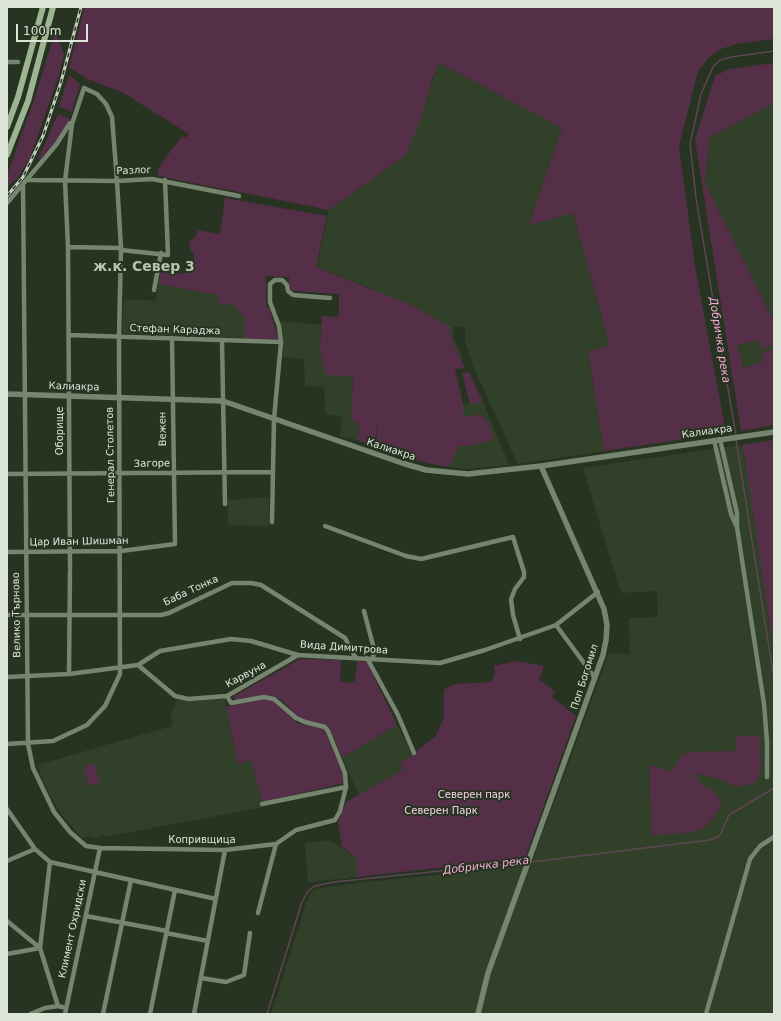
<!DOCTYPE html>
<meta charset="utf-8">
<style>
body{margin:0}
#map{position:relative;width:781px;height:1021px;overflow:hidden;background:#273421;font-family:"DejaVu Sans",sans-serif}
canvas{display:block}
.frame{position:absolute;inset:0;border:8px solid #dde5d9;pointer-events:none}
.scale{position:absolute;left:16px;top:24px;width:72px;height:18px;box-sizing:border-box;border:2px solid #dde5d9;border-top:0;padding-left:5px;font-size:12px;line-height:14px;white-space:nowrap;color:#dde5d9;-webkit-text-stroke:3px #273421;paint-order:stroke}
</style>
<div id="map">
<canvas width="781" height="1021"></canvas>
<div class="frame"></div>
<div class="scale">100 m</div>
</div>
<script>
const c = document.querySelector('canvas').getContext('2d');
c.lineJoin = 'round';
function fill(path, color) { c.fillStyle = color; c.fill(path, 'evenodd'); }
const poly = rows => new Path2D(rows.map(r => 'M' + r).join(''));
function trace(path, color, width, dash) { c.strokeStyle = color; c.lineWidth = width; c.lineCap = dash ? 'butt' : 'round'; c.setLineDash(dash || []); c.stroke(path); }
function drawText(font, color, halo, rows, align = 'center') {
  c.font = font + ' "DejaVu Sans",sans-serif'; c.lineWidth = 4; c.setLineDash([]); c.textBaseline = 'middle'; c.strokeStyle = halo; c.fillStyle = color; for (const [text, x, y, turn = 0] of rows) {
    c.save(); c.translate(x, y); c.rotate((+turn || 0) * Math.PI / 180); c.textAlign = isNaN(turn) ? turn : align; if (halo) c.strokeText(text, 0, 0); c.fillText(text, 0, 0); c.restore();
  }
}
fill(poly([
 [439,63,562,128,529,224,573,213,610,346,588,351,604,451,518,464,473,366,465,341,465,328,454,326,453,337,463,359,382,354,387,411,483,402,509,465,468,469,449,467,410,459,378,449,372,356,373,289,317,267,329,210,406,155],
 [774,103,774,322,705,183,709,138],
 [158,284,218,295,235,305,245,320,245,338,122,333,124,299,156,301],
 [280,321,322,325,320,351,353,376,351,418,360,425,357,440,340,436,342,417,325,414,324,387,305,386,304,359,283,357,283,336],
 [760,340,762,347,774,346,774,350,762,352,764,362,743,368,737,345],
 [774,440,774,1014,271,1014,306,904,311,893,316,889,357,883,531,865,609,653,630,654,629,618,658,617,657,591,621,593,583,468],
 [269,497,269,526,228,525,228,500],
 [225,699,238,764,251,760,263,807,106,837,105,835,101,835,98,839,90,836,82,838,61,814,48,792,37,765,172,726,171,713,177,700,187,701],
 [397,725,413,756,400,764,404,770,359,795,342,758],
 [329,840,357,858,357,877,308,882,305,843]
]), '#314029');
fill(poly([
 [85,7,774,7,774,39,736,44,721,49,709,57,698,72,679,146,695,266,726,433,604,451,588,351,610,346,573,213,529,225,562,128,439,63,432,80,421,118,406,155,329,210,158,176,158,170,166,157,182,136,185,138,189,134,122,92,87,79,69,67],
 [55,33,64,54,58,78,30,158,17,179,7,187,7,175,34,100],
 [774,63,774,103,709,138,705,183,774,322,774,346,762,348,760,340,737,345,743,368,763,362,762,352,774,350,774,425,741,431,695,140,715,76,729,69],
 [69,75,80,84,72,112,59,107],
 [58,114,70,119,55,143,41,160,38,159],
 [225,198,327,216,316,267,411,305,450,327,450,332,454,346,465,368,455,369,463,404,463,416,470,417,480,414,488,421,493,436,492,440,470,446,459,446,449,467,428,463,378,449,375,411,377,448,357,440,360,425,351,419,353,376,325,375,320,351,322,316,339,317,339,294,293,291,289,287,289,277,266,276,266,307,269,308,278,338,277,340,244,339,245,320,235,305,219,304,218,295,158,284,161,272,179,274,190,271,194,268,194,253,190,250,189,242,195,237,198,230,220,234],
 [469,372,483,402,470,404,462,373],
 [774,440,774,652,743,445],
 [300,659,341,660,340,682,355,683,357,661,367,662,397,725,342,758,329,727,325,724,305,720,296,716,283,701,274,696,264,695,235,701,234,696],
 [516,661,544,666,539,680,555,692,552,697,576,716,525,858,357,877,357,858,342,847,338,822,346,802,403,770,400,764,435,737,444,718,444,690,454,684,491,682,495,675,494,666],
 [262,699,271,699,297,723,324,729,342,770,344,783,262,802,251,760,238,764,226,707],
 [737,736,759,736,761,766,757,781,747,786,734,786,720,779,693,773,703,786,713,791,722,803,718,812,703,829,688,833,652,835,649,765,672,772,682,755,691,752,735,751],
 [94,763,100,783,89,786,83,767]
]), '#552f47');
trace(poly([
 [736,436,696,198,690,144,701,94,713,67,720,60,731,57,774,51],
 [736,440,774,679],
 [531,862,710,840,718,837,721,833,729,815,774,788],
 [267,1014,302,902,308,891,315,886,334,882,527,862]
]), '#5f4555', 1.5);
trace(poly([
 [7,62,18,62],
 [28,180,117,181,152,179,239,196],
 [23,184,28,744,33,768,54,812,70,832,86,846,100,848,225,850,276,844,296,830,335,820,340,811,346,787],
 [7,203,56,145,70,123],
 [68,247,121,248],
 [121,250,168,255,165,180],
 [154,290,161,253],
 [69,335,281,342],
 [222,341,225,504],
 [720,439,737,513,737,527,764,704,767,742,767,777],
 [714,440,731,514,736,525],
 [7,474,273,472],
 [272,522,274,419,281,342,279,326,270,302,270,284,275,280,282,280,287,285,288,291,293,295,330,298],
 [325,526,406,556,421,559,513,537,524,572,524,577,515,589,511,599,513,615,520,639],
 [7,552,121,551,175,544,172,338],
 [364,611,374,649,373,659],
 [7,615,161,615,169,613,232,583,251,583,261,585,345,638,356,658],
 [556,625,595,678],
 [367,658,398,715,414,753],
 [138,665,175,696,188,699,227,696,298,655],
 [69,674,70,570],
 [7,677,69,674,138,665,160,651,231,639,251,641,298,655,440,663,485,650,556,625,598,592],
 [227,696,231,703,264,697,274,699,296,718,305,722,325,727,328,731,345,773,346,787,262,804],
 [7,744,53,741,87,725,105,706,120,674,119,336,121,248,117,181,112,117,106,104,97,94,84,88,72,124,65,181,68,247,70,567],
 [7,809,35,849,50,862,216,899],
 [7,861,35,849],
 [258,913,276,844],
 [86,916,167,931],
 [7,921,40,948,58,1006,66,1008],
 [166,933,208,941],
 [7,954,40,948,50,862],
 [201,978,226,982,244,975,250,933],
 [30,1014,45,1008,58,1006],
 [65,1014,100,848],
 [103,1014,131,880],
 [150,1014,175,890],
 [194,1014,225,850],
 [706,1014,750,859,760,846,774,837]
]), '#76856f', 4.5);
trace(poly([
 [7,394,223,401,402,463,426,470,468,474,541,466,774,432],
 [478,1014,488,973,603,655,606,640,607,625,604,609,541,466]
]), '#76856f', 5.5);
trace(poly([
 [7,127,18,97,43,7],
 [7,155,28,101,53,7]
]), '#9db592', 6);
const rail = poly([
 [7,196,23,177,43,136,61,82,81,7]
]);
trace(rail, '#c4cdc0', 3);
trace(rail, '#273421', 1.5, [4.5]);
drawText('10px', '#dde5d9', '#273421', [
 ["Разлог",134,171,-2],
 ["Стефан Караджа",175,330,2],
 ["Калиакра",74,387,2],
 ["Вежен",163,429,-91],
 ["Оборище",60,431,-90],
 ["Калиакра",707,432,-8],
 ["Калиакра",391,450,18],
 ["Генерал Столетов",111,455,-91],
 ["Загоре",152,464,-1],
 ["Цар Иван Шишман",79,542,-1],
 ["Баба Тонка",191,591,-25],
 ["Велико Търново",17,615,-91],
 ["Вида Димитрова",344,648,4],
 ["Карвуна",246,675,-28],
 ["Поп Богомил",585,677,-72],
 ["Копривщица",202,840],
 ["Климент Охридски",73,929,-78]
]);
drawText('10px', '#f6d5e9', '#273421', [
 ["Северен парк",474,795],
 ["Северен Парк",441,811]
]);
drawText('italic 11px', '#f8a9db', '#273421', [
 ["Добричка река",719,340,81],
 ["Добричка река",486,866,-7]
]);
drawText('bold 14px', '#b6c6af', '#273421', [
 ["ж.к. Север 3",144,267]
]);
</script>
